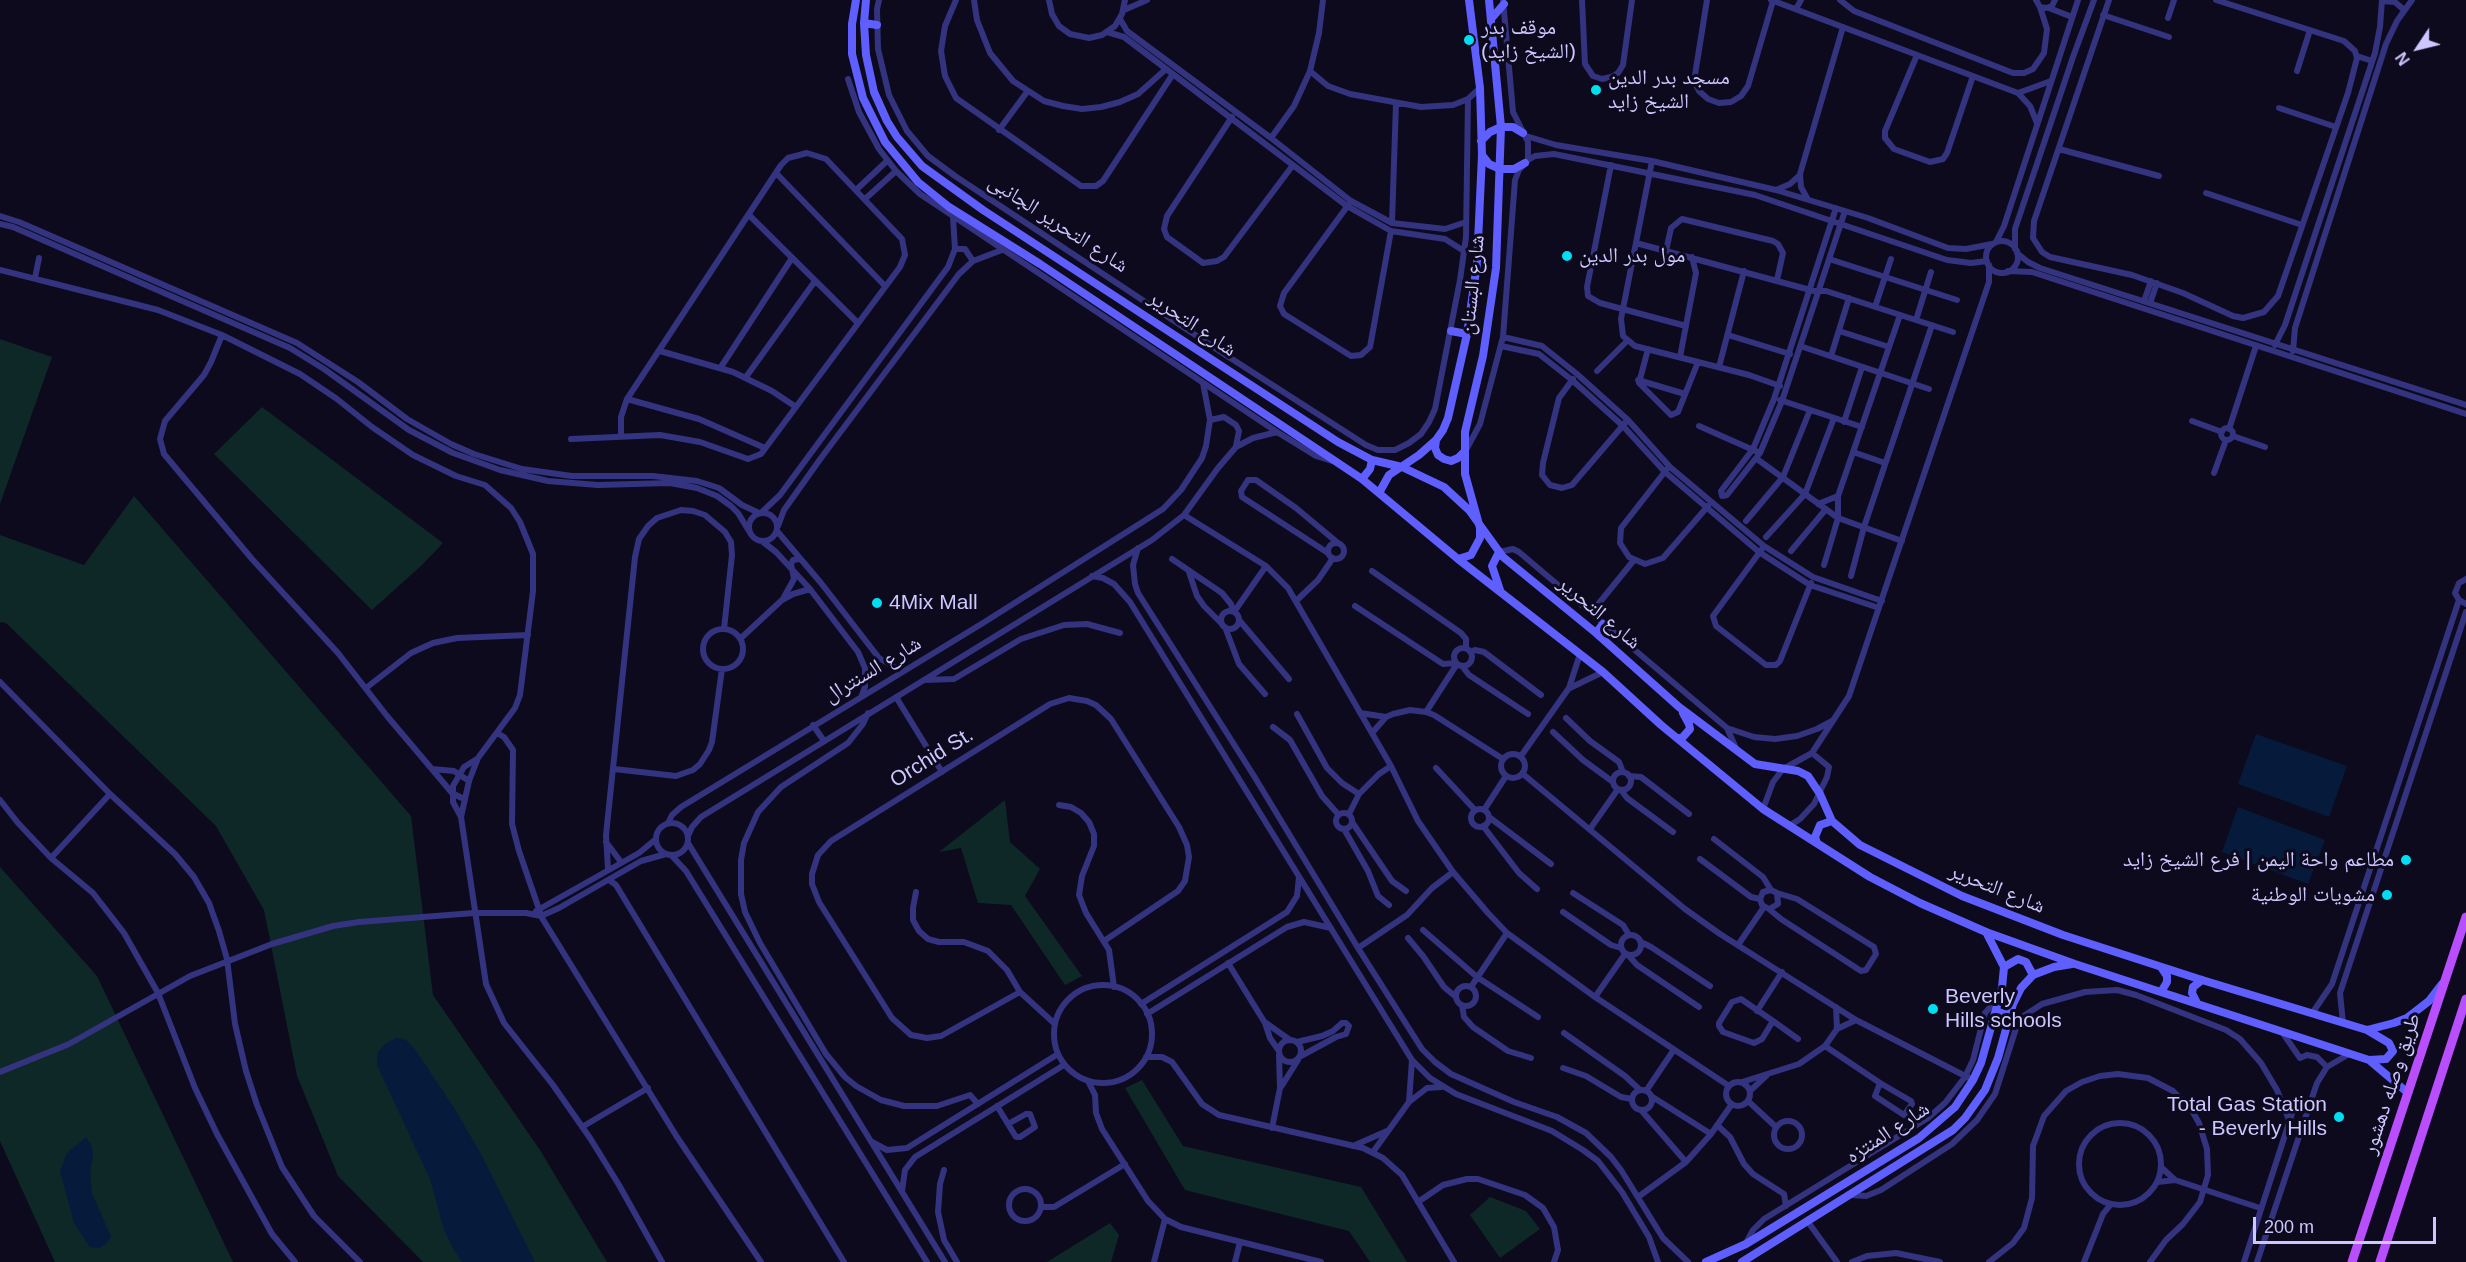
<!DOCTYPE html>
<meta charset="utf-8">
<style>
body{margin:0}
#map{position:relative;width:2466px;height:1262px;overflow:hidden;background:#0d0a1d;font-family:Arial,sans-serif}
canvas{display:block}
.north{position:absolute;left:2388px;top:18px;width:60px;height:60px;-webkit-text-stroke:4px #0d0a1d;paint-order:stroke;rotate:235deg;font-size:16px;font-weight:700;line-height:24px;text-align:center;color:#ccc7ff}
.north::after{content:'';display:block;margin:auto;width:21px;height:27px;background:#ccc7ff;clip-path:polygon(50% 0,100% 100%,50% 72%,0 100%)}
.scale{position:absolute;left:2253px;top:1217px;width:183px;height:27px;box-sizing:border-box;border:3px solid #ccc7ff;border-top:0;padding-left:8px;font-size:18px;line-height:21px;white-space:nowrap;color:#ccc7ff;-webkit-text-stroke:4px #0d0a1d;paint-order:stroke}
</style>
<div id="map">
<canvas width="2466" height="1262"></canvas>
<div class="north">N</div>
<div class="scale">200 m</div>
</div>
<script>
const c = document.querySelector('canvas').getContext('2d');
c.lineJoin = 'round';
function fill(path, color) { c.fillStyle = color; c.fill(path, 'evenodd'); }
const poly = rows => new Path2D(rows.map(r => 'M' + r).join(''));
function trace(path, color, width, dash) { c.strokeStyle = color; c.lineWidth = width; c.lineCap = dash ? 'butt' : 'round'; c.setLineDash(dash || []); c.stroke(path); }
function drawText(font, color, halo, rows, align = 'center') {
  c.font = font + ' Arial,"Noto Naskh Arabic",sans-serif'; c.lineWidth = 6; c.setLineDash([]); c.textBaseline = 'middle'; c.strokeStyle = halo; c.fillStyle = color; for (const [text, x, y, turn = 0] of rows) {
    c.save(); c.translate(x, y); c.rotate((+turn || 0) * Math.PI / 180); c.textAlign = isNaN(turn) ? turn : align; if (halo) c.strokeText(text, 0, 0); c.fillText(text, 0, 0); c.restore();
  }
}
fill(poly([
 [0,339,52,357,0,504],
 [262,407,443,543,422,565,372,610,214,454],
 [134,496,411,816,433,995,540,1150,607,1262,423,1262,338,1176,297,1076,264,910,216,826,6,623,0,622,0,535,84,565],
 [1005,800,1010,842,1040,869,1025,896,1082,976,1065,985,1011,905,978,903,961,848,939,852],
 [0,867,97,976,233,1262,55,1262,0,1141],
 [1142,1080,1183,1146,1361,1187,1407,1262,1370,1262,1349,1231,1185,1190,1125,1088],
 [1490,1197,1526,1211,1540,1229,1500,1258,1470,1215],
 [1110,1223,1119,1235,1111,1262,1047,1262]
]), '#0d2826');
fill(poly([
 [2256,734,2347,766,2329,817,2238,784],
 [2238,807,2325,840,2308,884,2222,852],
 [396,1038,405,1039,414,1048,455,1109,482,1156,535,1262,462,1262,454,1250,444,1230,430,1179,377,1065,377,1053,385,1044],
 [86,1137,92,1146,93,1156,90,1173,92,1193,111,1237,106,1244,99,1248,90,1247,74,1223,60,1171,67,1153]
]), '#061a3b');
trace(poly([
 [879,0,877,9,878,49,889,95,907,131,928,156,955,176,1221,352,1366,445,1378,450,1395,450,1409,443,1421,434,1429,422,1435,409,1460,280,1466,237,1468,99,1480,88],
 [956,0,945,26,941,51,945,76,956,98,1081,186,1096,186,1103,181,1173,74],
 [974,0,977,20,990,53,1013,81,1044,101,1063,106,1082,109,1101,107,1120,102,1138,94,1166,69],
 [1049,0,1052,14,1059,26,1070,34,1089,38,1102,35,1115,26,1122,14,1125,0],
 [1503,0,1513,112,1528,142,1528,160],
 [1582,0,1585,64,1593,76,1602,79,1611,77,1618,73,1623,65,1632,0],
 [1707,0,1694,81,1699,91,1708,99,1719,103,1731,102,1741,96,1748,86,1773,1],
 [1771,0,2018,93,2030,106,2037,123],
 [1840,0,1854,11,2013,73,2024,73,2033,69,2044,53,2047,29,2040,7],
 [2036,0,2040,7,2046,8,2052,6,2055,0],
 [2109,0,2034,221,2033,238,2042,252,2050,257,2132,275,2183,293,2233,316,2243,318,2264,312,2278,296,2348,93,2357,58,2355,51,2344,41,2216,0],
 [2382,1,2395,2,2404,10],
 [2049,8,2072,17],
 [1796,9,1801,0],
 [1124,10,1147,0],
 [2103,15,2169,37],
 [2168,18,2174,0],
 [1120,19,1127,31,1271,138,1351,201,1392,223,1445,229,1466,222],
 [1107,32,1124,37,1347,206,1391,231,1445,239,1464,251],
 [1917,55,1885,131,1885,138,1894,149,1930,162,1943,159,1947,153,1973,76],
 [2357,56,2372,61],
 [1310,71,1328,86,1350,94,1421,107,1453,105,1468,99],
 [2297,71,2310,30],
 [848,79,859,112,879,149,896,171,920,194,1277,432,1316,456,1332,461],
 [2018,93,2051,81],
 [2279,108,2336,127],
 [1232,117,1167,216,1164,229,1167,237,1203,263,1217,261,1224,257,1293,165],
 [999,130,1027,92],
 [1526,136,1556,145,1652,161,1776,190,1868,218,1948,248,1966,249,1992,244],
 [1271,138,1294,106,1310,71,1319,33,1323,0],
 [2059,149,2159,176],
 [1652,161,1621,319,1623,336,1635,346,1749,375,1780,386],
 [1611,165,1587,287,1588,296,1600,303,1686,326],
 [776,173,885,286],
 [856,190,887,161],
 [1776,190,1790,184,1800,175],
 [2206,193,2302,225],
 [1807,198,1801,187,1800,174,1843,27],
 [865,199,896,171],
 [1349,204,1284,293,1280,306,1284,314,1351,356,1361,355,1370,347,1391,231],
 [1836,208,1774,399,1753,449,1721,491,1722,496,1727,495,1760,453,1782,401,1845,211],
 [749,215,858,323],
 [0,216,19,222,297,343,358,382,407,419,451,444,474,454,522,469,572,476,653,476,697,481,719,488,742,505,759,513],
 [1392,223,1396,103],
 [0,224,13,227,290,348,324,369,409,430,453,453,500,470,548,481,598,485,670,483,697,488,717,496,731,506,738,513,749,531],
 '1986 257a16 16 0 1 1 32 0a16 16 0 1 1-32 0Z',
 [1996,242,2004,226,2078,0],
 [1636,243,1814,291,1826,291,1953,332],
 [955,249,965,249,973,261],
 [2015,249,2015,229,2073,57,2094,0],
 [1666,251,1671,228,1682,219,1773,241,1778,244,1783,253,1777,280],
 [2017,253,2028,262,2040,268,2466,405],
 [1829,259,1957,300],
 [0,270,158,310,222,335,300,374,337,399,372,427,413,455,456,476,485,485,511,508,520,522,533,554,533,591,520,695,515,708,478,758,469,781,461,817,486,984,504,1023,553,1085,590,1138,619,1185,662,1262],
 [2008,271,2032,272,2466,414],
 [35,278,39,258],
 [2144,301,2151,281],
 [2150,303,2157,283],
 [1875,307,1891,259],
 [1916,320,1931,272],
 [1839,331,1889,347],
 [222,335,211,362,204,375,165,421,160,439,164,454,252,559,338,653,387,716,442,781,452,793,464,799],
 [1728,335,1790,354],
 [1503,337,1542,346,1577,374,1628,420,1670,467,1764,546,1813,577,1882,601],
 [2275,345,2285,325,2375,53,2380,27,2382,0],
 [1501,346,1539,354,1572,380,1623,426,1665,472,1759,552,1810,585,1879,608],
 [1800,346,1929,389],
 [1648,349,1639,383,1671,415,1678,412,1698,362],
 [660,351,733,372,772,391,796,407],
 [2293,351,2295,328,2386,44,2397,21,2412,0],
 [1831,356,1849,298],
 [1680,357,1696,273,1692,257],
 [721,367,792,258],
 [1719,367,1744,271],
 [1597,371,1627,341],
 [746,377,815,281],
 [1573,379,1559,398,1543,463,1542,475,1550,485,1562,488,1572,485,1625,423],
 [1638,380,1685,394],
 [627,399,699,419,765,448],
 [1780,400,1862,427],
 [1210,420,1224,417,1236,425,1239,431,1236,446],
 [2192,421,2222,432],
 [1844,422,1862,367],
 [1699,426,1760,453],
 '2221 434a6 6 0 1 1 12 0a6 6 0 1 1-12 0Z',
 [2229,429,2256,346],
 [2233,436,2265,447],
 [571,439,660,435,700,442,748,459,761,454,900,267,905,255,902,239,826,159,807,153,788,158,781,165,627,399,621,417,621,436],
 [1466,450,1480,424,1503,337,1515,180,1519,170,1528,160,1535,156,1554,154,1755,195,1947,260,1971,263,1987,261],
 [1853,452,1885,463],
 [1757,459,1838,518,1902,541],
 [1667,469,1621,528,1620,543,1629,557,1645,564,1663,558,1708,506],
 [2214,473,2226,440],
 [1818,504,1838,496],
 '749 527a14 14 0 1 1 28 0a14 14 0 1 1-28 0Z',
 [761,513,780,495,948,267,955,249,953,217],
 [1184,515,1266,566,1288,588,1391,766,1418,821,1453,872,1488,913,1507,933,1595,997,1729,1086],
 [1746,521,1783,477,1810,410],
 [778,526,784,510,821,458,959,274,973,261,1002,250],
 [777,531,821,583,879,658,901,671],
 [1766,537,1805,494,1834,418],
 [763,542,776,552,810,589,858,652,865,668,865,687,862,695],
 '1328 551a8 8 0 1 1 16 0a8 8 0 1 1-16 0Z',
 [1138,548,1133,565,1135,584,1138,593,1254,776,1358,948,1422,1049,1435,1062,1451,1074,1514,1102,1557,1117,1586,1133,1611,1157,1621,1170,1663,1238,1688,1262],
 [1762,549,1713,616,1716,626,1766,665,1776,665,1780,661,1811,583],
 [1791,551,1826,509],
 [1499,552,1513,549,1519,552,1727,728,1736,748],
 [1328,553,1242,497,1241,491,1248,480,1256,480,1296,508,1338,543],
 [1172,559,1222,593,1231,604,1233,611],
 [1824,565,1838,518,1838,496,1900,315],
 [1372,571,1461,633,1466,639,1466,648],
 [1189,572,1197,596,1204,606,1221,623],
 [1092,576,1103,578,1114,584,1130,602,1412,1060,1430,1078,1456,1094,1552,1131,1583,1150,1598,1161,1622,1192,1649,1237,1658,1262],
 [1851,576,1864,527,1932,325],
 [2466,579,2459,583,2455,593,2459,600,2466,604],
 [784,597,794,579,791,564,793,560,800,559],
 [1296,601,1318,580,1333,558],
 [1355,606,1443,664,1456,663],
 '1221 620a9 9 0 1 1 18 0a9 9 0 1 1-18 0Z',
 [1234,612,1266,566],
 [1591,613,1634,560],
 [1239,620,1289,679],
 [1225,627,1239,664,1265,694],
 '703 649a20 20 0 1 1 40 0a20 20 0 1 1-40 0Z',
 [740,639,782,600,793,594,810,589],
 '1454 657a9 9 0 1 1 18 0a9 9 0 1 1-18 0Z',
 [1470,652,1475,650,1484,652,1541,695],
 [1462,666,1469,675,1528,714],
 [924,680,954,679,1021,639,1064,625,1087,624,1120,633],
 [0,682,110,794,175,854,194,877,209,903,219,931,227,959,235,1024,246,1071,257,1105,282,1167,314,1216,360,1262],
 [366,688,411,653,433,643,457,638,528,635],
 [1570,688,1603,672],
 [896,697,942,772],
 [1426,712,1457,664],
 [868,713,863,724,848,743,781,787,758,812,744,843,741,860,741,894,745,912,760,943,826,1054,845,1077,856,1086,881,1100,904,1106,937,1106,970,1095,978,1104],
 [1360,713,1386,717],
 [1297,714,1327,768,1342,783,1359,794],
 [1566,718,1590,741,1619,762,1623,772],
 [813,725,824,741],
 [1273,727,1290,740,1322,796,1338,814],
 [1727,728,1754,737,1775,739,1797,736,1817,729,1832,721],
 [1553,732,1583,760,1613,782],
 [497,733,504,737,513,750,512,824,519,851,542,918,677,1137,761,1262],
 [1372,733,1386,717,1393,714,1410,710,1426,712,1434,715,1503,759],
 '1501 766a12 12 0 1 1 24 0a12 12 0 1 1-24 0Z',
 [1521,756,1569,688,1580,654],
 [1436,768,1475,810],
 [432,769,454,771,469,781],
 [614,769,676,776,693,770,700,764,709,750,712,742,722,669],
 '1613 781a9 9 0 1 1 18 0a9 9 0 1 1-18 0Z',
 [1523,774,1685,909,1720,934,1856,1020,1973,1080],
 [1629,776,1641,777,1689,814],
 [1621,790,1627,798,1673,832],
 [0,800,18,823,51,858,93,893,124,933,158,993,195,1088,217,1134,272,1234,295,1262],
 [1059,805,1071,807,1081,813,1089,822,1094,834,1094,846,1082,876,1079,895,1086,913,1109,950,1114,987],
 [1763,809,1773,782,1783,769,1812,753,1849,696,1989,282,1989,265],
 '1471 818a9 9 0 1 1 18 0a9 9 0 1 1-18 0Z',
 [1484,810,1506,776],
 '1336 821a8 8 0 1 1 16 0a8 8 0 1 1-16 0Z',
 [1349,814,1359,794,1379,774,1391,766],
 [461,817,453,802,453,786,464,767,477,759],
 [1489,817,1551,864],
 [1352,822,1392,881,1406,891],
 '656 839a16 16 0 1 1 32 0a16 16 0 1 1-32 0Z',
 [668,823,672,815,681,807,983,623,1163,509,1181,490,1202,458,1206,446,1210,420,1203,383],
 [1483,826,1519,873,1537,889],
 [1789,826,1800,819,1814,804,1827,777,1829,767,1812,753],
 [1344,829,1368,871,1378,896,1389,905],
 [1590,829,1618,789],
 [688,836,692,827,701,817,1152,540,1184,515,1218,468,1236,447,1253,438,1277,432],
 [1714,839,1763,877,1771,890,1777,893,1778,904,1769,909,1762,905,1760,899,1763,892,1771,890],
 [606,842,621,862],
 [688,843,945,1262],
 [671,855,686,871,927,1262],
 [51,858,110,794],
 [1700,859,1751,897,1760,899],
 [608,869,606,835,635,557,639,539,648,526,657,518,681,510,693,511,705,515,725,532,731,542,732,555,724,629],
 [609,880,616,885,844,1262],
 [916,892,913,908,913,920,919,931,928,939,939,942,964,942,988,951,1007,970,1020,992,1055,1024],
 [1573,893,1623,925,1629,935],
 [1769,909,1781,919,1861,971,1866,970,1876,954,1874,947,1797,899,1777,893],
 [536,911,639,853,656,839],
 [1563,912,1611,945,1621,948],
 [1423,930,1477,977,1538,1017],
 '1621 945a10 10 0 1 1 20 0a10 10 0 1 1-20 0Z',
 [1408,938,1423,956,1444,987,1456,997],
 [1641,942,1651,947,1710,986],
 [1738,945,1764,907],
 [1358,948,1407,915,1432,888,1453,872],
 [1629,956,1637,965,1699,1007],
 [1228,963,1265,1023,1270,1038,1279,1051],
 '1054 1034a49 49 0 1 1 98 0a49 49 0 1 1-98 0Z',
 '1456 996a10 10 0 1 1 20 0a10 10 0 1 1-20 0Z',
 [1471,987,1507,933],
 [1020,992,941,1036,927,1038,911,1035,892,1018,819,902,812,884,812,874,818,855,831,841,1050,704,1069,698,1087,701,1096,705,1111,719,1179,827,1187,845,1189,857,1185,881,1178,891,1104,941],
 [1595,997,1625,954],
 [1141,1004,1287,912,1297,896,1299,877],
 [1462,1005,1464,1017,1473,1027,1508,1051,1531,1058],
 [1836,1007,1837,1029],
 [1757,1011,1782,972],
 [2313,1012,2332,984,2459,600],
 [1147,1014,1287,927,1304,922,1331,928],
 [1773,1021,1741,999,1732,1002,1719,1023,1719,1026,1723,1032,1754,1043,1762,1039,1773,1021,1798,1039],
 [1266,1023,1290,1040],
 [2343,1023,2340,993,2466,612],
 [2282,1032,2300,1058,2307,1055,2317,1057,2327,1067],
 [1564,1033,1625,1076,1640,1090],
 '1279 1051a11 11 0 1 1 22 0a11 11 0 1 1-22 0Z',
 [1297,1042,1322,1036,1333,1031,1342,1023,1346,1023,1349,1026,1346,1034,1336,1037,1301,1056],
 [1825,1046,1880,1083],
 [1146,1057,1162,1057,1172,1062,1202,1104,1219,1115,1363,1148,1383,1158,1402,1175,1454,1262],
 [1563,1068,1586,1076,1621,1097,1632,1099],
 [0,1072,69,1044,190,976,272,944,333,926,359,922,474,913,526,913,541,916,559,908,641,861,666,854],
 [1088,1081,1095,1095,1096,1113,1102,1129,1148,1201,1165,1219,1181,1227,1321,1262],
 [1742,1082,1799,1064,1825,1046,1837,1029,1856,1020],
 '1726 1094a12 12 0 1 1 24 0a12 12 0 1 1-24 0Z',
 [1880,1083,1911,1101,1912,1104,1904,1115,1875,1096,1880,1083],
 [1281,1087,1298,1060],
 '1632 1100a10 10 0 1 1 20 0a10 10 0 1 1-20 0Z',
 [1646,1091,1673,1051],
 [1750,1091,1767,1075],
 [1651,1096,1711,1134],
 [1748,1101,1776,1127],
 [1409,1102,1412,1060],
 [997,1106,1008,1124],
 [1641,1110,1686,1162],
 [1026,1114,1030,1114,1035,1127,1020,1137,1016,1137,1008,1124,1026,1114],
 '1774 1135a14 14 0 1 1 28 0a14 14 0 1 1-28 0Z',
 '2079 1164a41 41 0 1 1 82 0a41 41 0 1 1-82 0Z',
 [1717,1125,1730,1137,1744,1164,1753,1174,1784,1194,1786,1206],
 [582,1127,648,1088],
 [1272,1128,1280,1088,1279,1055],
 [872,1142,887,1150,907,1148,1058,1054],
 [1353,1146,1387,1131],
 [1373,1152,1409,1102,1427,1088,1442,1087],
 [2162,1168,2175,1180,2260,1208],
 [944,1170,940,1184,938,1212,944,1240,957,1262],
 [2158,1182,2175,1180],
 '1009 1205a16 16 0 1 1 32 0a16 16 0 1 1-32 0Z',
 [902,1191,905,1170,915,1157,1064,1065],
 [1851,1195,1866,1196,1881,1190,1952,1144,1977,1120,1995,1094,2019,1019,2042,1004,2085,992,2117,990,2136,995,2226,1030,2240,1039,2261,1063,2277,1090,2289,1120],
 [1638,1197,1686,1162,1711,1134,1732,1104],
 [1418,1202,1443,1185,1467,1179,1478,1179,1525,1195,1543,1208,1554,1227,1558,1250,1554,1262],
 [1041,1207,1054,1207,1125,1164],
 [1808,1222,1837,1262],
 [1746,1243,1753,1230,1764,1219,1928,1118,1945,1103,1965,1077,1973,1060,1985,1013,1999,997],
 [1154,1262,1165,1219],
 [1235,1262,1240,1242],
 [1852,1262,1867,1256,1896,1253,1940,1262],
 [1989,1262,2013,1243,2024,1228,2032,1198,2033,1146,2044,1116,2066,1091,2082,1082,2100,1076,2118,1074,2148,1078,2173,1091,2191,1109,2199,1123,2207,1149,2208,1175,2200,1202,2183,1224,2166,1240,2150,1262],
 [2084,1262,2103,1214,2111,1204],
 [2244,1262,2296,1101,2309,1106],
 [2257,1262,2317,1083,2327,1067,2349,1054]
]), '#34337f', 6);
trace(poly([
 [856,0,852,24,852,54,863,98,885,142,918,182,949,207,1040,264,1362,479,1458,559,1603,672,1661,725,1763,809,1870,877,1920,903,1986,932,2075,964,2369,1060,2408,1093],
 [866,0,864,23,866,55,874,92,887,121,897,137,922,166,983,210,1338,442,1372,460,1402,467,1444,487,1469,510,1503,557,1596,633,1679,707,1755,764,1798,771,1808,776,1820,794,1832,821,1860,845,1962,896,2063,935,2202,980,2367,1030,2394,1023,2407,1018,2429,1001,2442,984],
 [1491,19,1504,4],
 [864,23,877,25],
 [1481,141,1490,132,1501,127,1513,127,1523,133],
 [1482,155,1489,164,1500,169,1514,169,1525,163],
 [1451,331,1467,334],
 [1436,440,1435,448,1438,455,1444,459,1451,461,1458,458,1463,453],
 [1362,479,1370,469,1372,460],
 [1379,493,1389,475,1419,455,1436,440,1443,430,1448,418,1467,334,1477,264,1482,155,1480,88,1469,0],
 [1499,552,1492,566,1500,590],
 [1458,559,1471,555,1480,538,1480,528,1465,474,1465,432,1483,356,1496,268,1501,127,1489,0],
 [1596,633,1603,624],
 [1677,738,1682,738,1690,729,1689,724,1683,713],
 [1817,843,1815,837,1820,825,1832,821],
 [2004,967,2018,959,2026,962,2033,975],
 [2161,992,2167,982,2167,976,2161,967],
 [2197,1003,2192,993,2193,987,2202,980],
 [1996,1011,2019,1019],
 [2367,1030,2389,1043,2393,1051,2386,1059,2369,1060],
 [1706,1262,1746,1244,1919,1138,1955,1107,1973,1080,1981,1063,2002,988,2004,967,1986,932],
 [1742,1262,1953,1130,1965,1118,1985,1090,1998,1058,2013,1004,2021,988,2033,975,2054,967,2072,964]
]), '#5f5eff', 8);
trace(poly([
 [2352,1262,2466,917],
 [2380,1262,2466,999]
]), '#b94eff', 9);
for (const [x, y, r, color] of [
 [1469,40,6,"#00dff2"],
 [1596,90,6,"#00dff2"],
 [1567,256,6,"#00dff2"],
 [877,603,6,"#00dff2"],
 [2406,860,6,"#00dff2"],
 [2387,895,6,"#00dff2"],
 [1933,1009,6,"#00dff2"],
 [2339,1117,6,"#00dff2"]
]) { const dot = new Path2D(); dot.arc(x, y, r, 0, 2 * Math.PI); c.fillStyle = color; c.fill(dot); trace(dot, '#0d0a1d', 2); }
drawText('21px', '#ccc7ff', '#0d0a1d', [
 ["موقف بدر",1481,28],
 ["(الشيخ زايد)",1481,52],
 ["مسجد بدر الدين",1608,78],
 ["الشيخ زايد",1608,102],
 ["مول بدر الدين",1579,256],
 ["4Mix Mall",889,603],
 ["مطاعم واحة اليمن | فرع الشيخ زايد",2394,860,"right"],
 ["مشويات الوطنية",2375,895,"right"],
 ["Beverly",1945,997],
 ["Hills schools",1945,1021],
 ["Total Gas Station",2327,1105,"right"],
 ["- Beverly Hills",2327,1129,"right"]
], 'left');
drawText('21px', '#ccc7ff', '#0d0a1d', [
 ["شارع التحرير الجانبى",1058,224,33],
 ["شارع البستان",1473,285,-84],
 ["شارع التحرير",1192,324,34],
 ["شارع التحرير",1599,613,40],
 ["شارع السنترال",873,670,-31],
 ["Orchid St.",932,758,-32],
 ["شارع التحرير",1997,889,22],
 ["طريق وصله دهشور",2392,1084,-72],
 ["شارع المنتزه",1888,1133,-33]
]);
</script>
